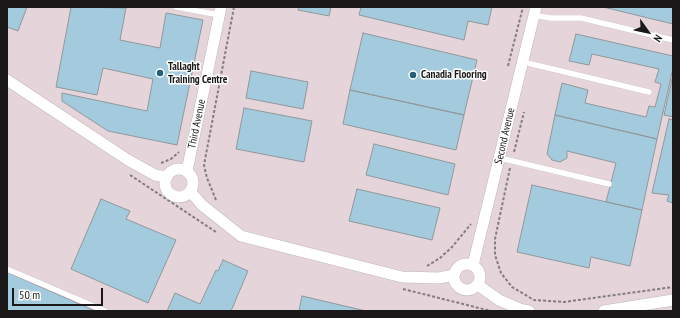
<!DOCTYPE html>
<style>
body{margin:0}
#map{position:relative;width:680px;height:318px;overflow:hidden;background:#ece4e7;font-family:"PT Sans Narrow",sans-serif}
canvas{display:block}
.frame{position:absolute;inset:0;border:8px solid #1b1819;pointer-events:none}
.north{position:absolute;left:628px;top:12px;width:40px;height:40px;-webkit-text-stroke:3px #fff;paint-order:stroke;rotate:123deg;font-size:11px;font-weight:700;line-height:16px;text-align:center;color:#1b1819}
.north::after{content:'';display:block;margin:auto;width:14px;height:18px;background:#1b1819;clip-path:polygon(50% 0,100% 100%,50% 72%,0 100%)}
.scale{position:absolute;left:12px;top:288px;width:91px;height:18px;box-sizing:border-box;border:2px solid #1b1819;border-top:0;padding-left:5px;font-size:12px;line-height:14px;white-space:nowrap;color:#1b1819;-webkit-text-stroke:3px #fff;paint-order:stroke}
</style>
<div id="map">
<canvas width="680" height="318"></canvas>
<div class="frame"></div>
<div class="north">N</div>
<div class="scale">50 m</div>
</div>
<script>
const c = document.querySelector('canvas').getContext('2d');
c.lineJoin = 'round';
function fill(path, color) { c.fillStyle = color; c.fill(path, 'evenodd'); }
const poly = rows => new Path2D(rows.map(r => 'M' + r).join(''));
function trace(path, color, width, dash) { c.strokeStyle = color; c.lineWidth = width; c.lineCap = dash ? 'butt' : 'round'; c.setLineDash(dash || []); c.stroke(path); }
function drawText(font, color, halo, rows, align = 'center') {
  c.font = font + ' "PT Sans Narrow",sans-serif'; c.lineWidth = 3; c.setLineDash([]); c.textBaseline = 'middle'; c.strokeStyle = halo; c.fillStyle = color; for (const [text, x, y, turn = 0] of rows) {
    c.save(); c.translate(x, y); c.rotate((+turn || 0) * Math.PI / 180); c.textAlign = isNaN(turn) ? turn : align; if (halo) c.strokeText(text, 0, 0); c.fillText(text, 0, 0); c.restore();
  }
}
fill(poly([
 [7,7,673,7,673,311,7,311]
]), '#e5d5da');
const building = poly([
 [7,7,27,7,18,31,7,27,7,7],
 [71,7,126,8,120,40,160,48,166,13,203,20,177,145,108,131,62,101,62,93,147,111,153,79,103,68,97,95,56,87,71,7],
 [299,7,331,7,329,16,298,10,299,7],
 [361,7,492,7,488,25,468,21,464,40,359,15,361,7],
 [603,7,673,7,673,24,603,7],
 [363,33,477,60,464,115,350,90,363,33],
 [576,34,673,56,673,68,657,139,555,115,562,83,588,90,585,103,646,117,649,106,655,107,661,84,655,82,659,69,592,54,589,65,569,61,576,34],
 [251,71,308,82,303,109,246,98,251,71],
 [673,75,673,117,664,115,673,75],
 [350,90,464,115,456,150,343,124,350,90],
 [244,108,312,121,304,162,236,149,244,108],
 [555,115,657,139,642,210,606,202,616,163,567,151,567,158,560,162,552,160,547,154,555,115],
 [669,119,673,120,673,203,667,201,669,195,652,193,669,119],
 [374,144,455,164,448,195,366,175,374,144],
 [532,185,642,210,630,266,591,257,589,268,517,252,532,185],
 [357,189,440,208,432,240,349,221,357,189],
 [101,199,130,211,126,219,176,240,148,303,71,269,101,199],
 [223,260,248,271,231,311,167,311,175,293,200,304,216,270,218,271,223,260],
 [7,272,95,311,7,311,7,272],
 [302,296,366,311,299,311,302,296]
]);
fill(building, '#a4cbdd');
trace(building, '#91989c', 1);
const service = poly([
 [176,7,219,15],
 [534,15,550,18,581,18,673,40],
 [523,62,649,92],
 [500,158,609,184],
 [7,269,105,311]
]);
const minor = poly([
 [7,80,128,160,155,175,167,177],
 '165 183a14 14 0 1 1 28 0a14 14 0 1 1-28 0Z',
 [187,171,221,7],
 [190,191,202,205,241,236,402,277,439,278,454,275],
 '454 277a13 13 0 1 1 26 0a13 13 0 1 1-26 0Z',
 [473,265,536,7],
 [478,285,499,300,520,309,529,311],
 [604,311,673,300]
]);
trace(service, '#c0b8ba', 6);
trace(minor, '#c0b8ba', 12);
trace(poly([
 [508,66,523,7],
 [514,152,524,112],
 [161,163,171,159,179,152],
 [510,168,495,239,495,255,501,273,512,287,534,300,564,302,673,287],
 [130,175,216,232],
 [216,200,207,178,204,165,234,7],
 [427,266,440,258,452,247,471,224],
 [403,289,491,311]
]), '#827d7f', 2, [3, 2]);
trace(service, '#fff', 5.5);
trace(minor, '#fff', 11);
for (const [x, y, r, color] of [
 [160,73,4,"#245f77"],
 [413,75,4,"#245f77"]
]) { const dot = new Path2D(); dot.arc(x, y, r, 0, 2 * Math.PI); c.fillStyle = color; c.fill(dot); trace(dot, '#fff', 1.5); }
drawText('bold 11px', '#1b1819', '#fff', [
 ["Tallaght",168,67],
 ["Training Centre",168,80],
 ["Canadia Flooring",421,75]
], 'left');
drawText('11px', '#1b1819', '#fff', [
 ["Third Avenue",197,124,-78],
 ["Second Avenue",505,136,-77]
]);
</script>
